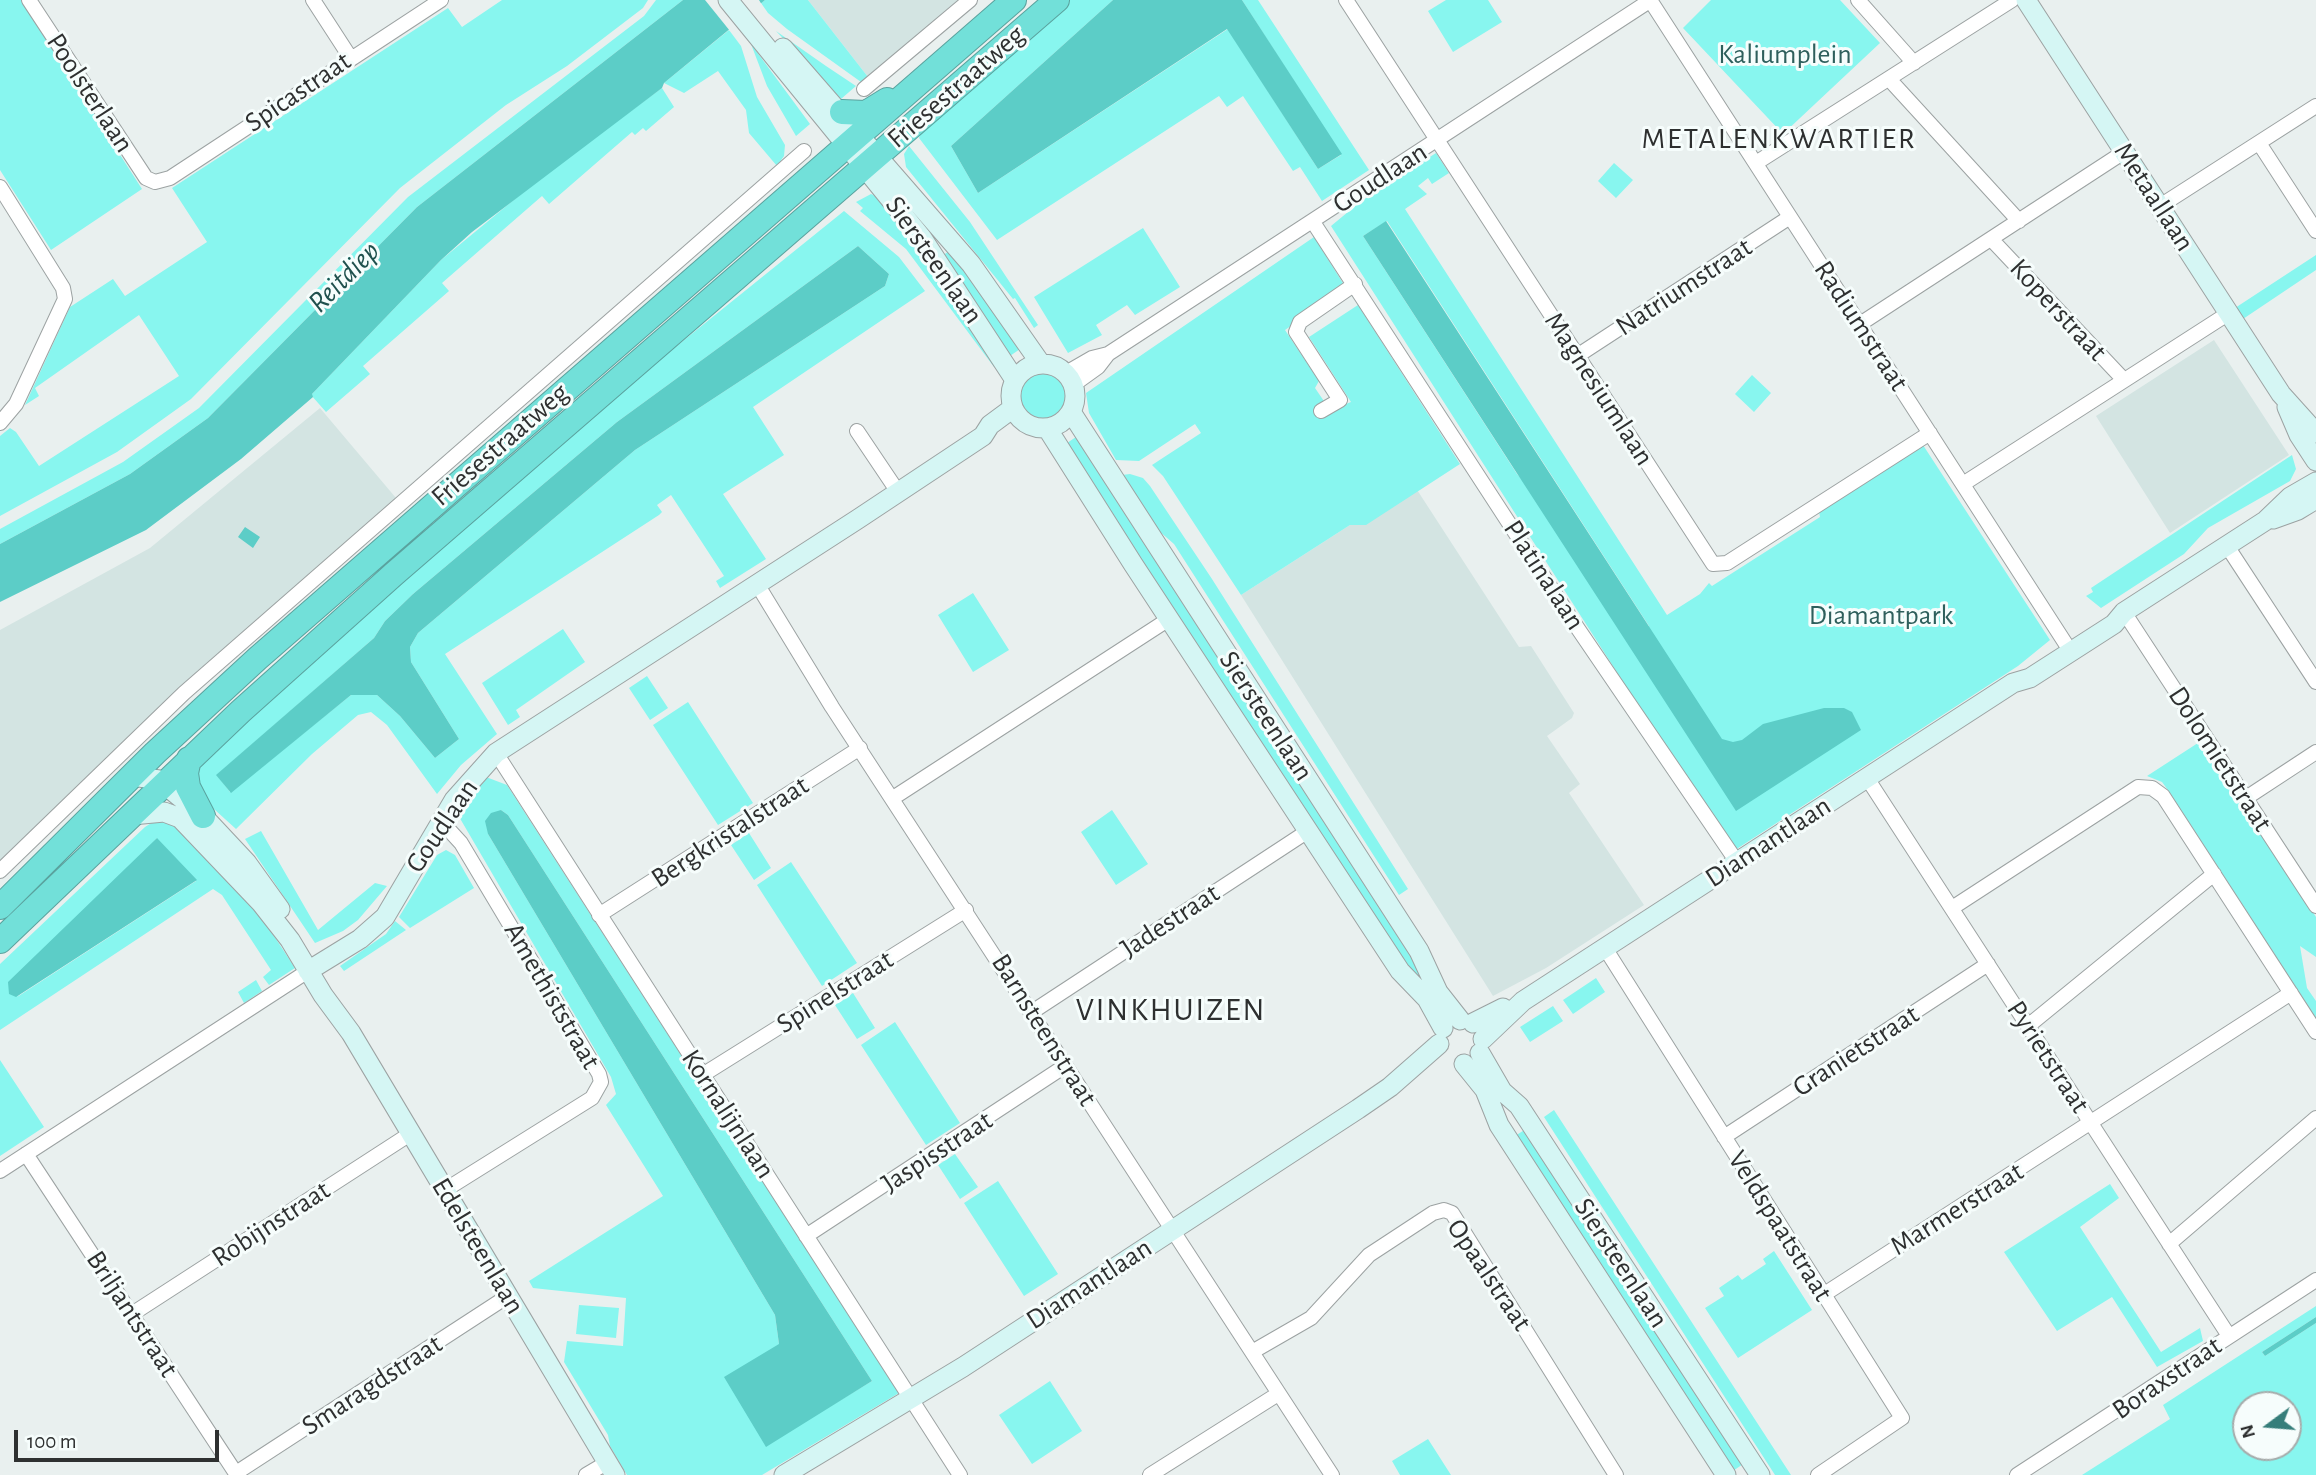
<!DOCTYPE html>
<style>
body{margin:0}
#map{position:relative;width:2316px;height:1475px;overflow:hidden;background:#e9f0ef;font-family:"Alegreya Sans",sans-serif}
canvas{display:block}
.north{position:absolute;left:2232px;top:1391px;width:70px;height:70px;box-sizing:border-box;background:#f6fdfc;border:2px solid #a6abaa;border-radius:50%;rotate:254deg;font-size:19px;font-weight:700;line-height:28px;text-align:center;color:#2e3030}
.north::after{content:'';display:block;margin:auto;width:24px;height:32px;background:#367e7a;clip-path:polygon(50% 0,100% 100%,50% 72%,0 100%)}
.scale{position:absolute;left:14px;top:1430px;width:205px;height:32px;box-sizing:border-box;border:4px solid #2e3030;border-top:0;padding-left:9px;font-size:21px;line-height:24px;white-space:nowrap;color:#2e3030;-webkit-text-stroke:5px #f6fdfc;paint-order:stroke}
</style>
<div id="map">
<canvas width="2316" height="1475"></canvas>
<div class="north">N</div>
<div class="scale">100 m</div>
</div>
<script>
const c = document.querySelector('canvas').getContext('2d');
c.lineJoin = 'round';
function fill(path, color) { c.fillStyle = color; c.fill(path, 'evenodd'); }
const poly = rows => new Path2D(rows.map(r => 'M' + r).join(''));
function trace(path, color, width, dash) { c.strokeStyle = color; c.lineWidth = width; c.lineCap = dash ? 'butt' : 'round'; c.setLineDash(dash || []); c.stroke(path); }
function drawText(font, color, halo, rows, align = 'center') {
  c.font = font + ' "Alegreya Sans",sans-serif'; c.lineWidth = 6; c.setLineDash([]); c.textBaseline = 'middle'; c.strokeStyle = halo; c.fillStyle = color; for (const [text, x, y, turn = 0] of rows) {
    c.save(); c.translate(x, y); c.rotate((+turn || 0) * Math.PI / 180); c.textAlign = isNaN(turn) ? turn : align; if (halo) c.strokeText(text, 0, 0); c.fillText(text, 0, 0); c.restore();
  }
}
fill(poly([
 [808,0,960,0,868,77],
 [2214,340,2289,455,2170,533,2096,416],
 [320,408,396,498,0,862,0,630,150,548],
 [1410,479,1519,647,1531,646,1574,713,1572,718,1547,736,1580,784,1569,793,1644,905,1546,968,1493,996,1241,595,1350,525]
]), '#d3e4e2');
fill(poly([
 [0,0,21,0,142,189,51,250,0,170],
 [502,0,648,0,643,8,567,66,506,105,400,188,191,399,117,452,0,516,0,436,10,428,16,432,39,466,179,376,139,315,35,388,39,396,25,405,70,307,113,279,125,296,207,242,172,188,448,8,462,27],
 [656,0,683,0,417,207,208,418,130,474,0,544,0,529,123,462,199,408,408,197,644,16],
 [765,0,808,0,868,77,861,82,787,29,768,13,761,3],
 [1068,0,1113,0,951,146,978,193,1228,29,1318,169,1341,155,1242,0,1258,0,1369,170,1322,201,1300,167,1293,171,1243,96,1227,107,1219,96,997,240,919,138,922,129],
 [1446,0,1488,0,1502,22,1453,52,1428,11],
 [1711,0,1840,0,1880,43,1783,134,1683,28],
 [729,30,741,46,757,97,785,145,784,156,777,166,749,133,746,110,718,71,684,93,664,83],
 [776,31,826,66,856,86,841,99],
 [751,44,810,124,796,136,767,86],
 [662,88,674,107,646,131,643,128,635,135,632,132,549,204,542,196,442,283,449,291,363,366,370,374,326,412,311,395,441,260,550,170],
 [909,146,970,222,1038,325,1034,328,1015,298,1013,299,906,167,904,154],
 [1436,153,1449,173,1432,184,1428,178,1418,186,1427,194,1405,209,1667,615,1700,594,1709,583,1712,586,1820,517,1819,511,1923,445,2050,640,2018,666,1732,852,1331,226,1360,202],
 [1387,221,1649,626,1649,627,1517,474,1363,236],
 [1614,163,1633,180,1616,198,1598,181],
 [871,194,884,200,999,363,994,367,906,249,860,211,863,208,856,202],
 [844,211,899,257,925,291,753,407,784,455,723,494,766,559,720,588,716,581,724,576,671,495,657,505,662,512,659,515,445,654,497,734,461,765,437,794,387,725,371,712,358,715,312,754,236,829,204,800,192,773,300,668,606,403],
 [858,246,889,274,885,286,635,450,418,633,410,647,411,662,459,739,435,758,400,716,377,695,351,695,230,792,217,775,374,638,385,621,413,594,617,422],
 [1143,228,1180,287,1135,315,1127,305,1096,325,1102,335,1068,353,1034,297],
 [1314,237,1346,288,1285,330,1319,381,1315,388,1330,410,1351,402,1309,337,1358,305,1460,464,1366,525,1350,525,1241,595,1163,476,1152,465,1201,433,1195,424,1139,461,1116,460,1089,413,1086,393],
 [949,251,1023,347,1007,358,942,256],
 [2316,255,2316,270,2243,319,2235,308],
 '1019 396a24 24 0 1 1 48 0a24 24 0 1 1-48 0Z',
 [1752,375,1771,393,1754,412,1735,394],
 [1079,435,1419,958,1423,989,1064,445],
 [2292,455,2296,469,2290,481,2208,528,2184,554,2101,608,2086,596,2093,592,2091,588],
 [1130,474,1143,478,1150,486,1212,579,1408,889,1399,895,1174,544,1159,531,1122,475],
 [973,593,1009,650,973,672,938,615],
 [563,629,585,662,516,710,520,717,508,725,482,683],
 [647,676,668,708,650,720,629,688],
 [688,702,753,803,718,825,653,725],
 [2201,741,2316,917,2316,957,2300,946,2307,988,2316,1001,2316,1018,2170,793,2162,782,2147,776],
 [486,777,507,785,899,1393,762,1475,627,1475,610,1446,608,1435,564,1362,567,1341,623,1346,626,1298,533,1288,529,1281,663,1196,606,1105,616,1094,611,1077,458,815],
 [501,810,508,815,872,1381,824,1410,779,1344,775,1315,488,834],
 [1112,810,1148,864,1116,885,1081,832],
 [156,820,170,820,261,916,295,968,269,985,263,977,271,970,222,895,213,889,0,1030,0,964,145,827],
 [157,839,196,881,17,997,157,838],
 [261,831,318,930,375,883,387,886,358,920,343,931,315,943,245,839],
 [749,833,771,868,754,880,731,845],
 [446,850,455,855,474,888,410,928,399,917,437,855],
 [791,862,857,963,822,986,757,885],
 [395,921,406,930,344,971,340,966,386,934],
 [1596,978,1605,992,1573,1014,1563,1000],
 [256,980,262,991,244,1003,238,992],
 [853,993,875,1028,857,1039,835,1005],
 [1553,1006,1563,1021,1530,1042,1520,1027],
 [895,1022,960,1123,926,1145,861,1045],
 [0,1060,44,1127,0,1156],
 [1554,1110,1791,1475,1775,1475,1544,1117],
 [1529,1127,1746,1462,1730,1473,1515,1136],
 [955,1154,978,1187,960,1199,938,1165],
 [998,1181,1058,1274,1024,1296,964,1203],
 [2110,1184,2119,1198,2080,1227,2161,1352,2200,1328,2203,1341,2157,1367,2112,1297,2057,1331,2004,1252],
 [1774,1251,1812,1310,1738,1358,1705,1308,1724,1296,1719,1288,1738,1275,1742,1280,1766,1264,1763,1259],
 [579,1305,619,1308,616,1338,576,1334],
 [2316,1306,2316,1317,2262,1352,2265,1356,2316,1323,2316,1475,2082,1475,2170,1419,2163,1405],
 [2246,1405,2288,1405,2288,1447,2246,1447],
 [1050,1381,1082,1431,1032,1464,999,1415],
 [1428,1439,1451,1475,1400,1475,1392,1461]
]), '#88f6ef');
fill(poly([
 [683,0,765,0,664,83,662,88,472,232,441,260,312,394,313,397,241,459,146,530,0,602,0,544,130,474,208,418,417,207],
 [1113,0,1242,0,1342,154,1318,169,1227,29,978,193,951,146],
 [1386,221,1722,739,1733,742,1742,740,1763,724,1824,708,1844,708,1852,712,1861,730,1736,811,1363,236],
 [858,246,889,274,885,286,635,450,418,633,410,647,411,662,459,739,435,758,400,716,377,695,351,695,231,793,216,775,374,638,385,621,413,594,617,422],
 [245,527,260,537,253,548,238,537],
 [501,810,508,815,872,1381,766,1447,724,1377,779,1344,775,1315,488,834,485,821,491,813],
 [157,838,197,880,16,997,9,994,8,982],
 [2316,1317,2316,1323,2265,1356,2262,1352]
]), '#5ccdc7');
fill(poly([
 [705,0,759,0,762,5,730,31]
]), '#e9f0ef');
const street = poly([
 [29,0,146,178,155,182,170,178,441,0],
 [313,0,350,57],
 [1346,0,1713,564,1727,563,1930,433],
 [1650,0,2071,652],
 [1858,0,1914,63],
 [1889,79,2019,221],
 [864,89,970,0],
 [2259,143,2316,231],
 [1756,163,2012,0],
 [0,187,63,288,65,299,16,404,0,423],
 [2160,206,2316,106],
 [1313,222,1570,617,1737,862],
 [1992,240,2124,380],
 [1860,324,2124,152],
 [1577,356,1790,217],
 [1066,373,1092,358,1108,354],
 [1073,385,1098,367,1108,354,1651,0],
 [1321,411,1340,400,1296,332,1300,322,1355,284],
 [857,431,898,492],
 [1963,484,2229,313],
 [2227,546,2316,682],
 [757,584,832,707,1332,1475],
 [2124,612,2316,906],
 [496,753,960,1475],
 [1867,778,2229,1336],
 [893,798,1169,619],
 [2246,798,2316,752],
 [438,825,450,831,461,843,599,1074,601,1082,592,1098,445,1190],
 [0,871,184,693,804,151],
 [1952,908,2138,787,2152,788,2163,796,2316,1032],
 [599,915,860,748],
 [1605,948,1902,1418,1818,1475],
 [1032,1012,1308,831],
 [2028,1026,2214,874],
 [704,1074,966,910],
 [1724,1137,1988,964],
 [26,1154,237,1475],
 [0,1171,308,971],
 [806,1236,1065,1066],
 [2169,1244,2316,1118],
 [1823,1295,2291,993],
 [132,1314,410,1134],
 [1252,1352,1311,1318,1369,1255,1433,1213,1444,1210,1452,1213,1616,1475],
 [236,1473,508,1296],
 [586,1475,608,1462],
 [1150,1475,1278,1394],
 [2017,1475,2316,1280]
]);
const secondary = poly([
 [728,0,922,238,1015,380],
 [2026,0,2281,394,2316,433],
 [783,48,971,264,1041,364],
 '1011 396a32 32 0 1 1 64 0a32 32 0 1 1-64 0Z',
 [2287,407,2299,435,2316,461],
 [1071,412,1419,951,1438,992,1460,1020],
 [1047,428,1133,564,1400,971,1427,999,1443,1028],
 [2273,519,2298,510,2316,499],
 [133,776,159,780,203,816,247,863,280,909],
 [132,815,164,812,180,818,261,903,290,940,323,995,351,1033,615,1475],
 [308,971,360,939,385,917,454,800,496,753,858,519,983,436,990,425,1013,408],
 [1473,1023,1503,1008],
 [1483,1039,1523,1001,2013,683,2030,678,2114,624,2124,612,2265,521,2290,497,2316,482],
 [1480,1053,1502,1091,1519,1106,1760,1475],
 [1464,1064,1485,1090,1499,1125,1726,1475],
 [784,1475,963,1367,1358,1109,1390,1087,1439,1044]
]);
const highway = poly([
 [842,112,866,113,887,100],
 [189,759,186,773,188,787,203,816],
 [0,907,155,753,258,658,1014,0],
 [0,941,241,711,394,574,1057,0]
]);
trace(street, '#9ca2a2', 16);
trace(secondary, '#9ca2a2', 21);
trace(highway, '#5aa29e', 26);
trace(street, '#fff', 14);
trace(secondary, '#d5f6f4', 19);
trace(highway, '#72e0d9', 24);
drawText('28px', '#2e5f5c', '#f6fdfc', [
 ["Kaliumplein",1785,55],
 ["Diamantpark",1881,616]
]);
drawText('28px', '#2e3030', '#f6fdfc', [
 ["Friesestraatweg",956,87,-41],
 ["Spicastraat",298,92,-34],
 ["Poolsterlaan",90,93,57],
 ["Goudlaan",1380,178,-33],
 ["Metaallaan",2154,197,57],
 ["Siersteenlaan",934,260,55],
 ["Natriumstraat",1684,287,-33],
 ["Koperstraat",2058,310,47],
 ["Radiumstraat",1861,326,57],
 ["Magnesiumlaan",1599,389,57],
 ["Friesestraatweg",500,445,-41],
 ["Platinalaan",1544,575,57],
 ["Siersteenlaan",1266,716,57],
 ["Dolomietstraat",2220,759,57],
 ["Goudlaan",442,826,-56],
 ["Bergkristalstraat",730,832,-33],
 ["Diamantlaan",1768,842,-33],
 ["Jadestraat",1170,921,-33],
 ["Spinelstraat",835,992,-32],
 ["Amethiststraat",552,996,60],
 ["Barnsteenstraat",1044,1030,58],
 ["Granietstraat",1856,1051,-33],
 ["Pyrietstraat",2048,1057,57],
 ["Kornalijnlaan",728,1114,57],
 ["Jaspisstraat",937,1152,-33],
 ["Marmerstraat",1957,1209,-32],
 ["Robijnstraat",271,1224,-33],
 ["Veldspaatstraat",1780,1226,58],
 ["Edelsteenlaan",478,1246,59],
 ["Siersteenlaan",1621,1263,57],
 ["Opaalstraat",1489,1275,56],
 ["Diamantlaan",1089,1284,-33],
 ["Briljantstraat",132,1314,57],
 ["Boraxstraat",2167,1378,-34],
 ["Smaragdstraat",372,1385,-33]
]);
c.letterSpacing = '2px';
drawText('30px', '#2e3030', '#f6fdfc', [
 ["METALENKWARTIER",1779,139]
]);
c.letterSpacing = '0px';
drawText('italic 30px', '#20514e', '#f6fdfc', [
 ["Reitdiep",344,277,-45]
]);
c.letterSpacing = '2px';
drawText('32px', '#2e3030', '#f6fdfc', [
 ["VINKHUIZEN",1171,1010]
]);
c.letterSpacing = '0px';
</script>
